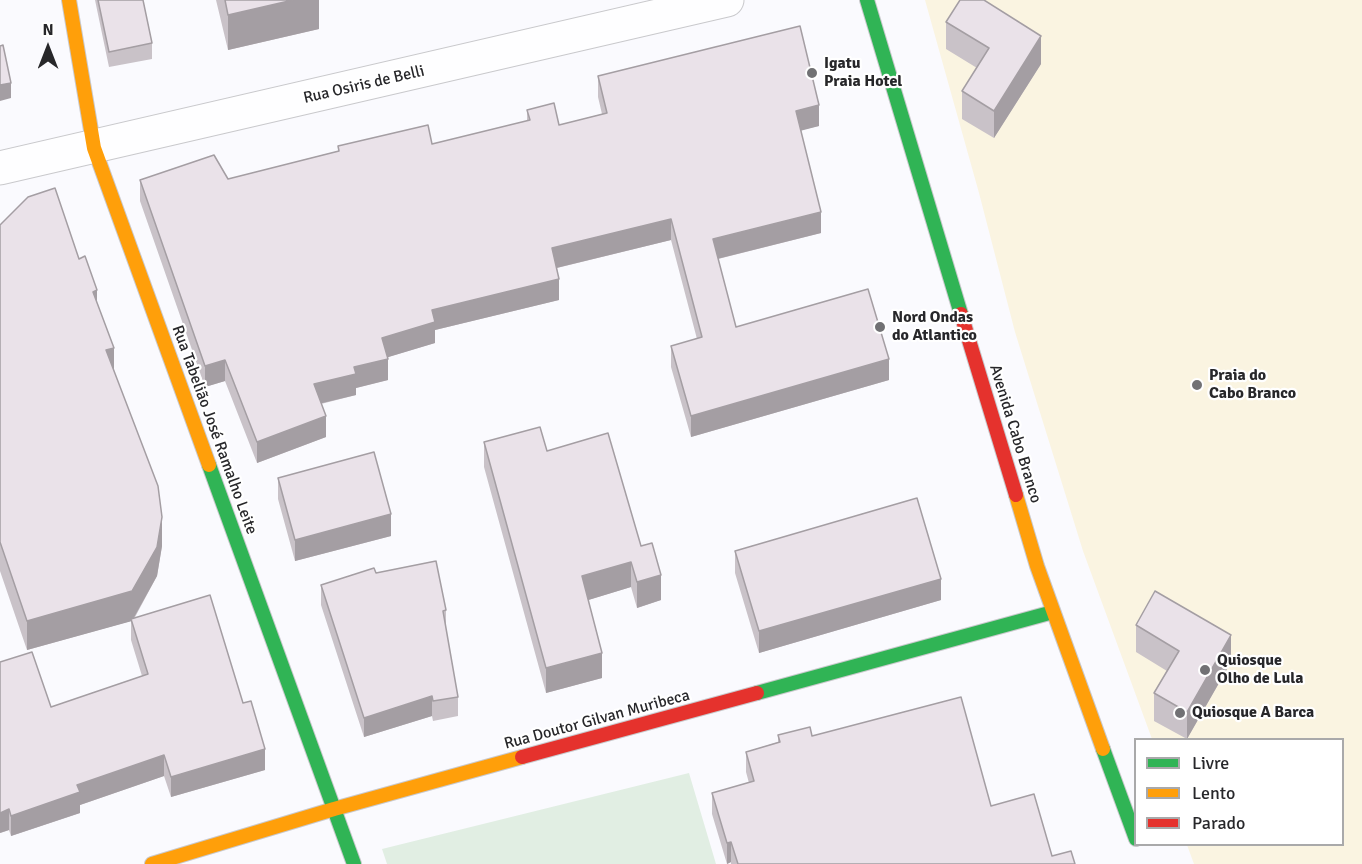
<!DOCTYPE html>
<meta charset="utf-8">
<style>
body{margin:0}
#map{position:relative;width:1362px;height:864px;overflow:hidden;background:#fafafe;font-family:Signika,sans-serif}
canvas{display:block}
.legend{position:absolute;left:1134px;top:738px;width:210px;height:108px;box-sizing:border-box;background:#fff;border:2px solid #a9a9aa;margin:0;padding:8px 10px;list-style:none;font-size:18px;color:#27272a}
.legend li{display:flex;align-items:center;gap:12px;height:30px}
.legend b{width:30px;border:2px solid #a9a9aa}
.north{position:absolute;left:18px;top:18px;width:60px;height:60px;-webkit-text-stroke:4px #fff;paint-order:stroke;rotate:0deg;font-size:16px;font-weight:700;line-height:24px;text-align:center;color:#27272a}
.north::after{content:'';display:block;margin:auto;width:21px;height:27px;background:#27272a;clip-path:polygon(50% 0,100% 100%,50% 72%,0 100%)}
</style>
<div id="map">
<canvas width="1362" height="864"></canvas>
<ul class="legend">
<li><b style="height:8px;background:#30b455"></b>Livre</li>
<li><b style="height:8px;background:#ff9f0a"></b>Lento</li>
<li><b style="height:8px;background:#e5322d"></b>Parado</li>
</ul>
<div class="north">N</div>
</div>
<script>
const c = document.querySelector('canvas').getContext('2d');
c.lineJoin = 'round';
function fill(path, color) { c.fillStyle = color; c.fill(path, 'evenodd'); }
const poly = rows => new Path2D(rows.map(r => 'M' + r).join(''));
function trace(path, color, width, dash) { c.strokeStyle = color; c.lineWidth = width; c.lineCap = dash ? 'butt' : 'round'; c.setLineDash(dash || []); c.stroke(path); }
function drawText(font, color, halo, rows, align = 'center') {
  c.font = font + ' Signika,sans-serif'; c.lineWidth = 4.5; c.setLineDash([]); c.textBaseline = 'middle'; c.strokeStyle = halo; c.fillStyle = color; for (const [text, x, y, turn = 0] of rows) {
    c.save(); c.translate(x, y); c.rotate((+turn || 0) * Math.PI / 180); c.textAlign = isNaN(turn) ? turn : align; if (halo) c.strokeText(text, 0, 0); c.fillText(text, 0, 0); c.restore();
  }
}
fill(poly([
 [689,773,716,864,387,864,382,849]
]), '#e1eee3');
fill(poly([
 [925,0,1362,0,1362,864,1194,864,1187,845,1342,844,1342,740,1152,739,1083,551,1015,332,979,193]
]), '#faf4e1');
const street = poly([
 [0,168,727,0]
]);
const fast = poly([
 [867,0,961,314],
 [209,465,354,864],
 [757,693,1053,612],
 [1103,749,1136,839]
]);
const slow = poly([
 [69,0,94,148,209,465],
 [1016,495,1037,566,1103,749],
 [152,864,334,809,522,757]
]);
const jam = poly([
 [961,314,1016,495],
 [522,757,757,693]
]);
trace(street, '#c9c9cc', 35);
trace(fast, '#c9c9cc', 16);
trace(slow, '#c9c9cc', 16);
trace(jam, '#c9c9cc', 16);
trace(street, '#fefeff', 33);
trace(fast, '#30b455', 14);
trace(slow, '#ff9f0a', 14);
trace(jam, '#e5322d', 14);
fill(poly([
 [95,0,143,0,152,43,152,59,109,67],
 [216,0,319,0,319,29,228,50],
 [946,22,1041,64,994,138,962,119,962,91,977,68,946,49],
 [598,76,819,126,801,130,821,233,718,259,736,327,889,380,691,437,671,367,671,346,697,339,671,240,557,268,559,300,435,330,435,343,388,357,388,380,356,388,356,395,321,404,326,437,257,463,225,381,205,387,140,201,140,180,228,179,338,151,338,146,432,144,527,121,527,110,559,125,602,114,598,97],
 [0,225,79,259,97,303,114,370,162,546,157,576,134,619,243,703,265,770,171,797,164,776,80,805,80,813,11,836,9,830,0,833,0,662,51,707,142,676,131,640,131,621,27,650,0,571],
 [484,442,547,451,641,546,661,600,637,608,631,587,588,600,602,678,546,693,484,467],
 [278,478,391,536,295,561,278,499],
 [735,551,941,600,759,653,735,573],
 [376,573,446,610,446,628,458,697,458,716,433,721,432,716,364,737,321,605,321,585],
 [1136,625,1231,662,1187,739,1154,721,1154,693,1167,671,1136,652],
 [778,735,812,736,991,806,1052,856,1075,864,731,864,731,862,727,864,712,814,712,793,749,783,746,772,746,752,778,742]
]), '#c9c2c8');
fill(poly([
 [293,0,319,0,319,29,228,50,228,15],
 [1041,36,1041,64,994,138,994,111],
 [11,83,11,98,0,101,0,85],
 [819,105,819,126,796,132,796,111],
 [821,212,821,233,713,260,713,239],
 [671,219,671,240,552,269,552,248],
 [559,279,559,300,435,330,435,343,382,359,382,338,432,310],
 [97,290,97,320,93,292],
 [114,348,114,377,106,350],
 [388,359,388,380,356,388,356,395,314,405,314,384,354,367],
 [889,359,889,380,691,437,691,416],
 [225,360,225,381,205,387,205,366],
 [326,416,326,437,257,463,257,442],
 [391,514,391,536,295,561,295,540],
 [162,517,162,546,157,576,132,621,27,650,27,621],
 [631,562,631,587,582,602,582,576],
 [661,575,661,600,637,608,637,582],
 [941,579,941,600,759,653,759,631],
 [1231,635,1231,662,1187,739,1187,712],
 [602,653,602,678,546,693,546,668],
 [432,696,432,716,364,737,364,718],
 [265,749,265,770,171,797,171,777],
 [164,755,164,776,80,805,80,813,11,836,11,816,77,785],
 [9,809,9,830,0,833,0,813],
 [731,842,731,862,727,864,727,843]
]), '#a49ea3');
const building = poly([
 [98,0,143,0,152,43,109,52,98,0],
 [225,0,293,0,228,15,225,0],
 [960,0,984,0,1041,36,994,111,962,91,989,48,946,22,960,0],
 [800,26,819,105,796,111,821,212,713,239,736,327,868,289,889,359,691,416,671,346,702,337,671,219,552,248,559,279,432,310,435,322,382,338,388,359,354,367,356,374,314,384,326,416,257,442,225,360,205,366,140,180,214,155,228,179,339,151,338,146,428,125,432,144,530,120,527,110,554,103,559,125,607,113,598,76,800,26],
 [3,45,11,83,0,85,0,46,3,45],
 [55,188,79,259,85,256,97,290,93,292,114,348,106,350,158,486,162,517,157,547,132,591,27,621,0,542,0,225,28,197,55,188],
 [540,427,547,451,608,433,641,546,652,543,661,575,637,582,631,562,582,576,602,653,546,668,484,442,540,427],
 [374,452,391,514,295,540,278,478,374,452],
 [917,498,941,579,759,631,735,551,917,498],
 [436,561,446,610,443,611,458,697,433,701,432,696,364,718,321,585,374,568,376,573,436,561],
 [1155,591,1231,635,1187,712,1154,693,1179,651,1136,625,1155,591],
 [210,595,243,703,251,701,265,749,171,777,164,755,77,785,80,792,11,816,9,809,0,813,0,662,32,652,51,707,148,674,131,619,210,595],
 [961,697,991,806,1034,794,1052,856,1071,851,1075,864,738,864,731,842,727,843,712,793,754,781,746,752,780,742,778,735,810,727,812,736,961,697]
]);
fill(building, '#eae2e9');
trace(building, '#a49ea3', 1.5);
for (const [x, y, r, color] of [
 [812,73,6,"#717174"],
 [880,327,6,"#717174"],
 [1197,385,6,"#717174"],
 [1205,670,6,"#717174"],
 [1180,713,6,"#717174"]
]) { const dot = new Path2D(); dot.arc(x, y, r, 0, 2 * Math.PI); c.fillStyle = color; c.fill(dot); trace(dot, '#fff', 2); }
drawText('bold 16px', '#27272a', '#fff', [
 ["Igatu",824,64],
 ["Praia Hotel",824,82],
 ["Nord Ondas",892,318],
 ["do Atlantico",892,336],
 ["Praia do",1209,376],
 ["Cabo Branco",1209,394],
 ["Quiosque",1217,661],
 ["Olho de Lula",1217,679],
 ["Quiosque A Barca",1192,713]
], 'left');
drawText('16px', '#27272a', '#fff', [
 ["Rua Osiris de Belli",364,85,-13],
 ["Rua Tabelião José Ramalho Leite",214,430,70],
 ["Avenida Cabo Branco",1015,434,73],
 ["Rua Doutor Gilvan Muribeca",597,720,-15]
]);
</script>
